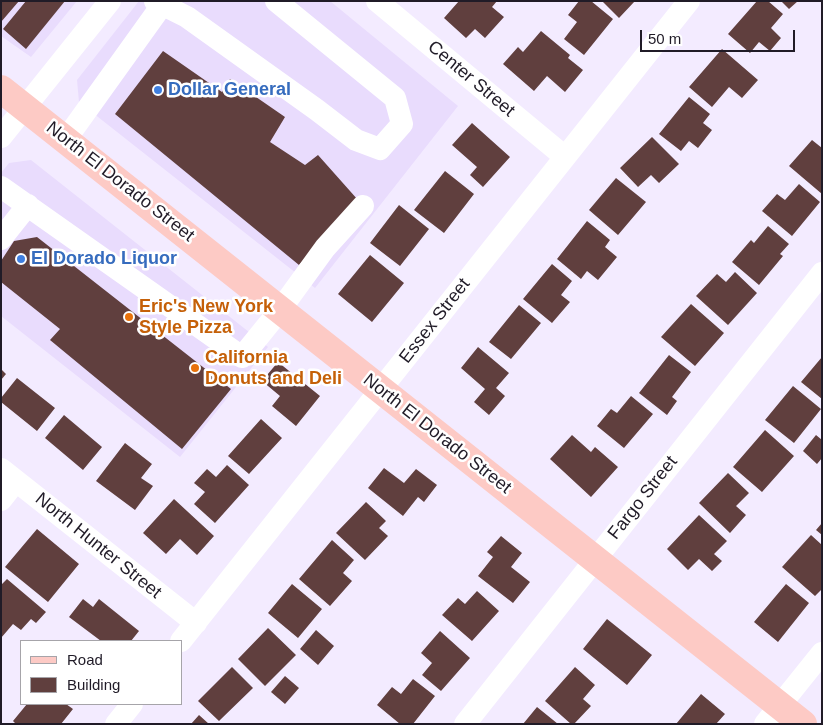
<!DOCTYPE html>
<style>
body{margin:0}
#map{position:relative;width:823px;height:725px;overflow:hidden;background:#f3ebff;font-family:Arial,sans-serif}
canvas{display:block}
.frame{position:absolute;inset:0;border:2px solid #201b27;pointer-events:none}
.legend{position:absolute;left:20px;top:640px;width:162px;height:65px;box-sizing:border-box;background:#fff;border:1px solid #a6a4a9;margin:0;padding:6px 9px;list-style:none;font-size:15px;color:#201b27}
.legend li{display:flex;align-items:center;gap:10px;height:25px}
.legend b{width:25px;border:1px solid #a6a4a9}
.scale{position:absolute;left:640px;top:30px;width:155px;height:22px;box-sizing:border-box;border:2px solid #201b27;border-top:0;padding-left:6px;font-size:15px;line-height:18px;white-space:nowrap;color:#201b27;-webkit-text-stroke:4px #fff;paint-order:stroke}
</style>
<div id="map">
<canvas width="823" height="725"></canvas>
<div class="frame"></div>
<ul class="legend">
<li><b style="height:6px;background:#fdcac5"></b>Road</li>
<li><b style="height:14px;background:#603f3e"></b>Building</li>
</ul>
<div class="scale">50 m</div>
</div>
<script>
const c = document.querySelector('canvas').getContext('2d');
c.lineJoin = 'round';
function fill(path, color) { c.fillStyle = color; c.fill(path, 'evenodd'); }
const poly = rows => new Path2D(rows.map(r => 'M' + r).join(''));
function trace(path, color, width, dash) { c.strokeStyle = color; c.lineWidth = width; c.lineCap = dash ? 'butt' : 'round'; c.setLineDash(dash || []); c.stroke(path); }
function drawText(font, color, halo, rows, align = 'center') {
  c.font = font + ' Arial,sans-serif'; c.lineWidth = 5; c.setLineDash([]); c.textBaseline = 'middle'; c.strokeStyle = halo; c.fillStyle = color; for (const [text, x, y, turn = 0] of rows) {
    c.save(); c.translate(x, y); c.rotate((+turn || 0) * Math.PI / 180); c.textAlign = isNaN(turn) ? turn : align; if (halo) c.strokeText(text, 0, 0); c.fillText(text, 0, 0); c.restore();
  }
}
fill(poly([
 [1,1,77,1,31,57,1,36],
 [139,1,330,1,458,106,315,288,79,102,77,80],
 [31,160,268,347,180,457,1,316,1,173,9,163]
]), '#e9dcfd');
fill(poly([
 [1,1,19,1,1,22],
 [26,1,65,1,26,49,3,29],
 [459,1,497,1,492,7,504,17,485,38,475,29,466,38,444,18],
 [579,1,591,1,613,19,584,55,564,39,577,22,568,15],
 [602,1,635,1,619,18],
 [757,1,768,1,783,14,771,28,781,38,770,51,759,42,750,53,728,34],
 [781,1,798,1,789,9],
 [541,31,570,55,568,58,583,70,565,92,547,76,534,91,503,64,518,47,523,52],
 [722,49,758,80,742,98,729,87,712,107,689,87],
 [163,51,222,92,230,79,285,117,270,142,305,165,318,155,358,200,299,265,115,114],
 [689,97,710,114,703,123,712,130,698,148,689,141,681,151,659,134],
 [472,123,510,157,483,187,470,175,477,167,452,145],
 [652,137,679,164,659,183,651,175,638,187,620,168],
 [812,140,822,148,822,194,789,166],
 [445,171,474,194,444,233,414,210],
 [616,178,646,202,618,235,589,210],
 [799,184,820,202,792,236,762,211,777,194,785,200],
 [399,205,429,229,400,266,370,243],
 [587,221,610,240,605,247,617,257,598,280,587,271,581,279,557,259],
 [768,226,789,244,780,254,783,256,759,285,732,262,751,240,754,243],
 [37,237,231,389,182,449,50,340,60,329,1,282,1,261,14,241],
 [370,255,404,283,372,322,338,294],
 [552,264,572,281,561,295,570,302,552,323,523,299],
 [735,272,757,293,728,325,696,296,717,274,726,282],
 [691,304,724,333,695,366,661,337],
 [519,305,541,323,511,359,489,342],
 [478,347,509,373,496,388,505,396,489,415,474,402,485,389,461,368],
 [669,355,691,372,672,397,677,401,667,415,639,393],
 [822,357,822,399,801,382],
 [278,362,320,396,296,426,272,406,280,396,262,381],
 [1,369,6,374,1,380],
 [17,378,55,408,37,431,1,402,1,398],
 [793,386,821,409,794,443,765,420],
 [631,396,653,414,624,448,597,426,611,409,617,413],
 [64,415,102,447,83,470,45,438],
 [261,419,282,438,249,474,228,456],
 [765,430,794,456,762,492,733,467],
 [572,435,591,452,595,447,618,467,591,497,550,459],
 [816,435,822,440,822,458,817,464,803,451],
 [125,443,152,464,141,478,153,486,135,510,96,481],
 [227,465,249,485,215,523,194,504,205,492,194,483,207,469,216,477],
 [384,468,404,483,416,469,437,485,424,502,418,497,403,516,368,488],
 [728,473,749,493,736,506,746,515,730,533,699,503],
 [174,499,214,536,197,555,180,539,166,554,143,533],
 [366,502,386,521,379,528,388,536,365,560,336,533],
 [699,515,727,541,714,554,722,561,712,571,699,559,688,570,667,549],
 [822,523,822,535,816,530],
 [37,529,79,564,48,602,5,567],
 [811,535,822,545,822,589,815,596,782,567],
 [501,536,522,553,511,567,530,582,513,603,478,576,493,557,487,552],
 [332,540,354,560,343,573,352,581,330,606,299,579],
 [7,579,46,612,36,623,31,619,21,630,13,624,1,638,1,585],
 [292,584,322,609,298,638,268,613],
 [786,584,809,603,778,642,754,622],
 [477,591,499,611,472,641,442,615,458,598,465,604],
 [83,599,93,607,99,599,139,631,131,641,101,641,69,617],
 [607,619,652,655,627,685,583,649],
 [268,628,296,655,265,686,238,659],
 [316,630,334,646,318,665,300,649],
 [440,631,470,658,441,691,422,675,432,663,421,653],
 [232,667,253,688,219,721,198,701],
 [575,667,595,685,583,699,591,706,574,724,571,724,545,701],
 [285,676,299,688,285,704,271,692],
 [413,679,435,696,413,724,400,724,377,705,392,687,401,694],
 [701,694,725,714,716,724,676,724],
 [27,704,66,704,73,709,61,724,16,724,13,721],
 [537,707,558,724,523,724],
 [199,715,209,724,191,724]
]), '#603f3e');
trace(poly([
 [155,1,187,17,317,110,356,140,380,149,402,124,395,98,276,1],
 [377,1,565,157],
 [1,137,110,1],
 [66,139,162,5],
 [1,187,242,357,280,310,325,248,363,206],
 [1,239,28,205],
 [1,469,196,623],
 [1,500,16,481],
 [181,641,689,1],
 [116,724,132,704],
 [465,724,822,273],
 [765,724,822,653]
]), '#fff', 22);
trace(poly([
 [1,89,803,724]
]), '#fdcac5', 28);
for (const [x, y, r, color] of [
 [158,90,5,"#3f7fe0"],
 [21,259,5,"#3f7fe0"],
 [129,317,5,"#e8710a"],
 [195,368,5,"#e8710a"]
]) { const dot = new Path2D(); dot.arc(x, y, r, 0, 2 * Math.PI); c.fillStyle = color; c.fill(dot); trace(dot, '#fff', 2); }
drawText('18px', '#201b27', '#fff', [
 ["Center Street",471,79,40],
 ["North El Dorado Street",120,182,38],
 ["Essex Street",435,321,-52],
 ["North El Dorado Street",437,434,38],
 ["Fargo Street",643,498,-52],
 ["North Hunter Street",98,546,39]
]);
drawText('bold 18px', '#366cbe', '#fff', [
 ["Dollar General",168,90],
 ["El Dorado Liquor",31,259]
], 'left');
drawText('bold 18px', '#c56008', '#fff', [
 ["Eric's New York",139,307],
 ["Style Pizza",139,328],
 ["California",205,358],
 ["Donuts and Deli",205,379]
], 'left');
</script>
